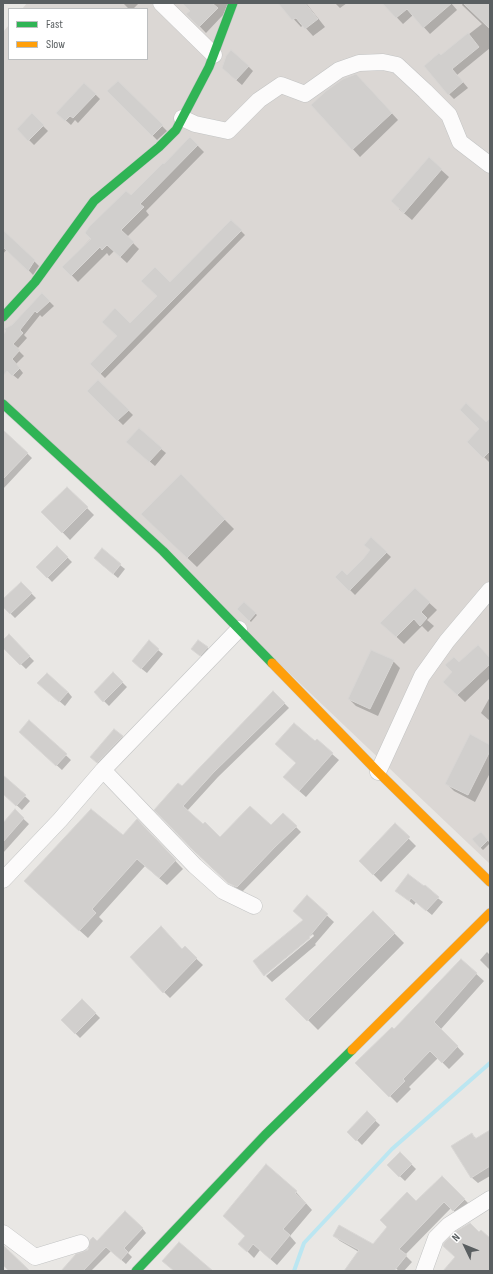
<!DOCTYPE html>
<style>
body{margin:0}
#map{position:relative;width:493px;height:1274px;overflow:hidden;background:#e9e7e4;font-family:"Sofia Sans Condensed",sans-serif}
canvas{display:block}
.frame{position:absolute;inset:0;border:4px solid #5a5f61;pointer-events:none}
.legend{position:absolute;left:8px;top:8px;width:140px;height:52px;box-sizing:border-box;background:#fff;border:1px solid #bdbfc0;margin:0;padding:5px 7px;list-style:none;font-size:12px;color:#5a5f61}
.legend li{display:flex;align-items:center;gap:8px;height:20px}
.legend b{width:20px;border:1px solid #bdbfc0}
.north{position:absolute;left:445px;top:1226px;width:40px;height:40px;-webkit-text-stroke:3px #fff;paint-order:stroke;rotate:313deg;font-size:11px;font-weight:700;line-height:16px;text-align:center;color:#5a5f61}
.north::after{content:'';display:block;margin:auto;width:14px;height:18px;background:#5a5f61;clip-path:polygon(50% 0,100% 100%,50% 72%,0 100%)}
</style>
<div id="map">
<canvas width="493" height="1274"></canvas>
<div class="frame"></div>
<ul class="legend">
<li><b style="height:5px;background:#30b455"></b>Fast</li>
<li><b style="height:5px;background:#ff9f0a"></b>Slow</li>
</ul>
<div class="north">N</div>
</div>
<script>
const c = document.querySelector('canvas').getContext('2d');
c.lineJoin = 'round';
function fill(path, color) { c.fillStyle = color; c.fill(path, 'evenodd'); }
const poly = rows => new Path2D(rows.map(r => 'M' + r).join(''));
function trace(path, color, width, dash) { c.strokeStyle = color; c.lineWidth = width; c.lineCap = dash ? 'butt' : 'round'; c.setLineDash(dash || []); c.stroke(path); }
fill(poly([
 [27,3,490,3,490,864,3,401,3,32,9,25,9,59,147,59,147,9,22,9]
]), '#dbd7d4');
fill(poly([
 [123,3,139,3,133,9,129,9],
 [183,3,228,3,223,15,206,33,188,14,191,11],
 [279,3,306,3,325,27,313,36,303,25,301,27],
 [335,3,347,3,340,8],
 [387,3,451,3,457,10,430,34,413,15,403,24,388,8],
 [463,3,490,3,490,48,457,75,468,88,454,99,449,94,441,56,482,24,462,5],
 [248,66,253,71,242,85,228,73],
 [118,82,167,131,157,140,109,91],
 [363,82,398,120,360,157,313,105],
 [95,94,100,99,78,123,75,120,71,125,62,117],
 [32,115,48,131,34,145,18,129],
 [190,138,204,152,146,211,149,215,127,237,139,249,127,263,114,251,109,256,107,253,78,282,64,267,131,196,164,165],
 [429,159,449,177,412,220,399,209],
 [231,221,245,235,105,378,91,364],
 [3,231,7,249,3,254],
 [30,257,39,266,33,275,23,264],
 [42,294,54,306,42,317,40,315,24,335,27,338,17,349,24,356,16,364,23,373,18,379,3,367,3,336],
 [98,381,133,415,123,425,88,391],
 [490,420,490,463,469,442],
 [3,430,32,458,3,489],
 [133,447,161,449,166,453,155,466],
 [181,476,234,529,197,567,152,524],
 [67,488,94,515,70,540,43,512],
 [371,538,391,557,355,595,337,577,348,577,371,550],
 [57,547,72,562,52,582,38,567],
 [100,563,120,565,125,569,118,578],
 [21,583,36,598,15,618,3,606,3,601],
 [415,590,437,610,427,620,434,626,428,632,422,626,404,644,382,623],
 [244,603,257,615,251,622,238,609],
 [9,636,34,661,26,669,3,647,3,641],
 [198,641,210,650,203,657,194,651],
 [158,650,163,654,147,673,138,666],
 [490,659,490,678,465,702,444,682,454,672,459,663],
 [393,661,400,668,378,716,356,706,349,699],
 [113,673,127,687,109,706,95,692],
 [44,688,68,692,72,697,65,706],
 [273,692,289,708,218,777,187,811,220,838,271,826,283,814,301,832,242,892,229,883,156,810,182,787],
 [490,697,490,721,481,713],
 [29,721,71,760,62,770,25,737],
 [122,737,127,741,102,767,97,762],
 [315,743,332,754,339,760,306,797,291,784],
 [490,746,490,773,475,802,454,791,446,783],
 [3,776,30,801,22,810,3,793],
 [15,811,29,824,3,853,3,824],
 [137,820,183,869,167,885,145,866,99,917,103,921,88,938,33,889,123,836],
 [395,825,416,846,381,882,360,861],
 [480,833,490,843,483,850,473,840],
 [424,888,443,902,432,915,416,902,414,905,397,891],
 [307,897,334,922,315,944,316,945,272,982,266,976,314,936,313,934,264,975,304,920],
 [373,912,404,943,318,1030,287,999],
 [185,948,203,965,170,998,164,992],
 [487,952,490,955,490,970,480,960],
 [461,960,484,981,441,1029,464,1054,449,1069,438,1058,409,1087,411,1089,397,1103,357,1063,394,1030],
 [82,1000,100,1018,80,1038,62,1020],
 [367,1113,380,1125,362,1145,349,1132],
 [490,1131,490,1176,478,1183,471,1177,471,1134,477,1139],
 [400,1153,416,1169,405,1181,388,1165],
 [442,1177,470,1205,459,1216,451,1208,405,1255,412,1262,404,1271,399,1271,392,1265,387,1271,345,1271,359,1252,340,1241,334,1236,373,1245,388,1227,416,1203],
 [296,1192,312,1210,290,1236,296,1243,277,1265,260,1250,254,1258,246,1250,246,1236],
 [142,1228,146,1233,128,1253,132,1257,126,1264,111,1251,91,1271,62,1271,97,1243]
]), '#0003');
trace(poly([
 [294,1271,304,1243,392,1149,490,1063]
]), '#bbe6f1', 4);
const building = poly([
 [182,3,212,3,218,8,199,27,186,14,190,11,182,3],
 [278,3,305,3,318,19,305,29,296,18,292,20,278,3],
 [382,3,452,3,423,28,407,9,396,18,382,3],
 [463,3,490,3,490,29,463,3],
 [468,33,479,47,452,69,463,82,448,95,424,66,439,53,441,55,468,33],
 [231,50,249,66,236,80,222,68,226,56,231,50],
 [356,74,392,113,352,150,311,105,326,91,343,79,356,74],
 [118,81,163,125,152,136,107,91,118,81],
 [84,83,96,94,73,118,70,116,65,121,56,113,84,83],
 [32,113,44,125,28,141,17,129,32,113],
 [190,137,198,145,140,204,144,207,121,230,134,242,120,257,107,245,102,250,100,247,71,276,62,267,91,239,85,233,89,227,126,191,131,195,163,163,164,164,190,137],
 [429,157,442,169,404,213,391,201,429,157],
 [231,220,242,230,100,374,90,364,117,336,102,322,115,308,130,323,157,296,141,281,155,267,170,282,231,220],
 [3,230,35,260,28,271,3,247,3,230],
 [42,293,50,301,37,313,35,311,20,330,23,333,13,344,20,350,12,359,20,368,12,376,7,371,3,376,3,335,6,331,4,329,12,325,42,293],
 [98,380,129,410,117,421,87,391,98,380],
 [466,403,486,422,490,418,490,451,483,458,467,442,479,429,460,410,466,403],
 [139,428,162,448,149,462,126,442,139,428],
 [3,430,28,453,3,479,3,430],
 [181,474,225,519,187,558,141,514,181,474],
 [67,487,88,507,62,533,41,512,67,487],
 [371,537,387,552,349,591,335,577,342,570,347,575,364,558,370,550,364,545,371,537],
 [57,546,68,557,47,578,36,567,57,546],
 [102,548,121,564,113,574,94,558,102,548],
 [21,582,32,593,10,614,3,607,3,599,21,582],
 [415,588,430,602,421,612,427,618,420,626,414,619,396,637,380,623,415,588],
 [244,602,256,613,249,621,237,609,244,602],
 [9,634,30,656,20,665,3,648,3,640,9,634],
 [149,640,159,649,141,669,132,661,149,640],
 [198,640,208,647,200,656,191,649,198,640],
 [478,645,490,658,490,664,457,695,443,682,452,672,445,665,454,657,459,662,478,645],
 [371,650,394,660,370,709,348,699,371,650],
 [113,672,123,682,103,702,94,692,113,672],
 [47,673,68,692,59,702,37,683,47,673],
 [273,691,285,703,214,772,183,806,203,824,205,822,220,837,250,806,271,825,283,813,297,826,275,847,237,887,228,883,194,851,154,810,178,783,182,786,273,691],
 [29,720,67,754,56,766,19,732,29,720],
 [294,723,315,741,317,739,333,753,299,791,283,777,296,763,275,744,294,723],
 [114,729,123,736,97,763,90,757,114,729],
 [470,734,490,745,490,751,468,795,445,784,470,734],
 [3,775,26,795,16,806,3,794,3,775],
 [15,809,24,818,3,842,3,823,15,809],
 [91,809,123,835,137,819,176,860,159,878,137,859,92,909,96,913,79,931,24,881,91,809],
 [395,823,410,837,373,875,359,861,395,823],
 [481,832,488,840,480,848,472,839,481,832],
 [408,874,424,886,425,885,439,897,426,911,411,898,409,901,395,891,408,874],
 [307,895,328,914,309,937,310,938,264,976,253,961,303,920,293,911,307,895],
 [373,911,395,933,307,1021,285,999,373,911],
 [161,926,182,949,185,946,197,958,163,993,130,957,161,926],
 [461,959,477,973,434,1022,458,1046,442,1063,430,1051,403,1079,405,1081,389,1097,355,1063,392,1027,394,1029,461,959],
 [82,999,96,1013,75,1034,61,1020,82,999],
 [367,1111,376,1120,356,1141,347,1132,367,1111],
 [490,1130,490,1166,471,1178,451,1146,472,1133,475,1139,490,1130],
 [400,1152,412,1164,399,1177,387,1165,400,1152],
 [266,1164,297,1191,295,1193,306,1203,283,1229,290,1235,270,1259,253,1244,247,1252,238,1244,245,1236,223,1216,266,1164],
 [442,1176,465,1199,453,1211,444,1202,399,1249,407,1255,394,1271,344,1271,359,1250,333,1236,339,1225,373,1244,387,1227,380,1220,407,1192,416,1201,442,1176],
 [125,1211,143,1228,124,1248,128,1252,121,1260,106,1247,83,1271,61,1271,76,1254,88,1250,90,1240,93,1237,97,1241,125,1211],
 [470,1223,479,1232,481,1230,490,1238,490,1271,443,1271,455,1257,443,1246,444,1243,455,1232,470,1223],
 [179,1242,213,1271,174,1271,162,1261,179,1242],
 [3,1245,4,1246,30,1271,9,1271,3,1265,3,1245]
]);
fill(building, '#d1cfcd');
trace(building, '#d8d6d4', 1);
const street = poly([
 [161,3,214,55],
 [182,118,195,124,228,131,259,100,281,85,305,94,339,70,359,63,383,62,397,65,425,91,449,115,460,142,490,165],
 [103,770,195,866,223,891,254,906],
 [378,772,422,676,447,641,490,590],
 [3,880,60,820,103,770,239,629],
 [3,1233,35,1257,81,1243],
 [424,1271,436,1238,449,1225,490,1199]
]);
const fast = poly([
 [3,317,35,282,94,201,159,147,176,130,209,67,233,3],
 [3,404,163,551,272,663],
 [136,1271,265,1135,352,1050]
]);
const slow = poly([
 [272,663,378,772,490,882],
 [352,1050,490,913]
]);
trace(street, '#c3c4c4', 17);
trace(fast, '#c3c4c3', 10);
trace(slow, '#c3c4c3', 10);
trace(street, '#fcfbfb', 16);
trace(fast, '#30b455', 9);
trace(slow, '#ff9f0a', 9);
</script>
